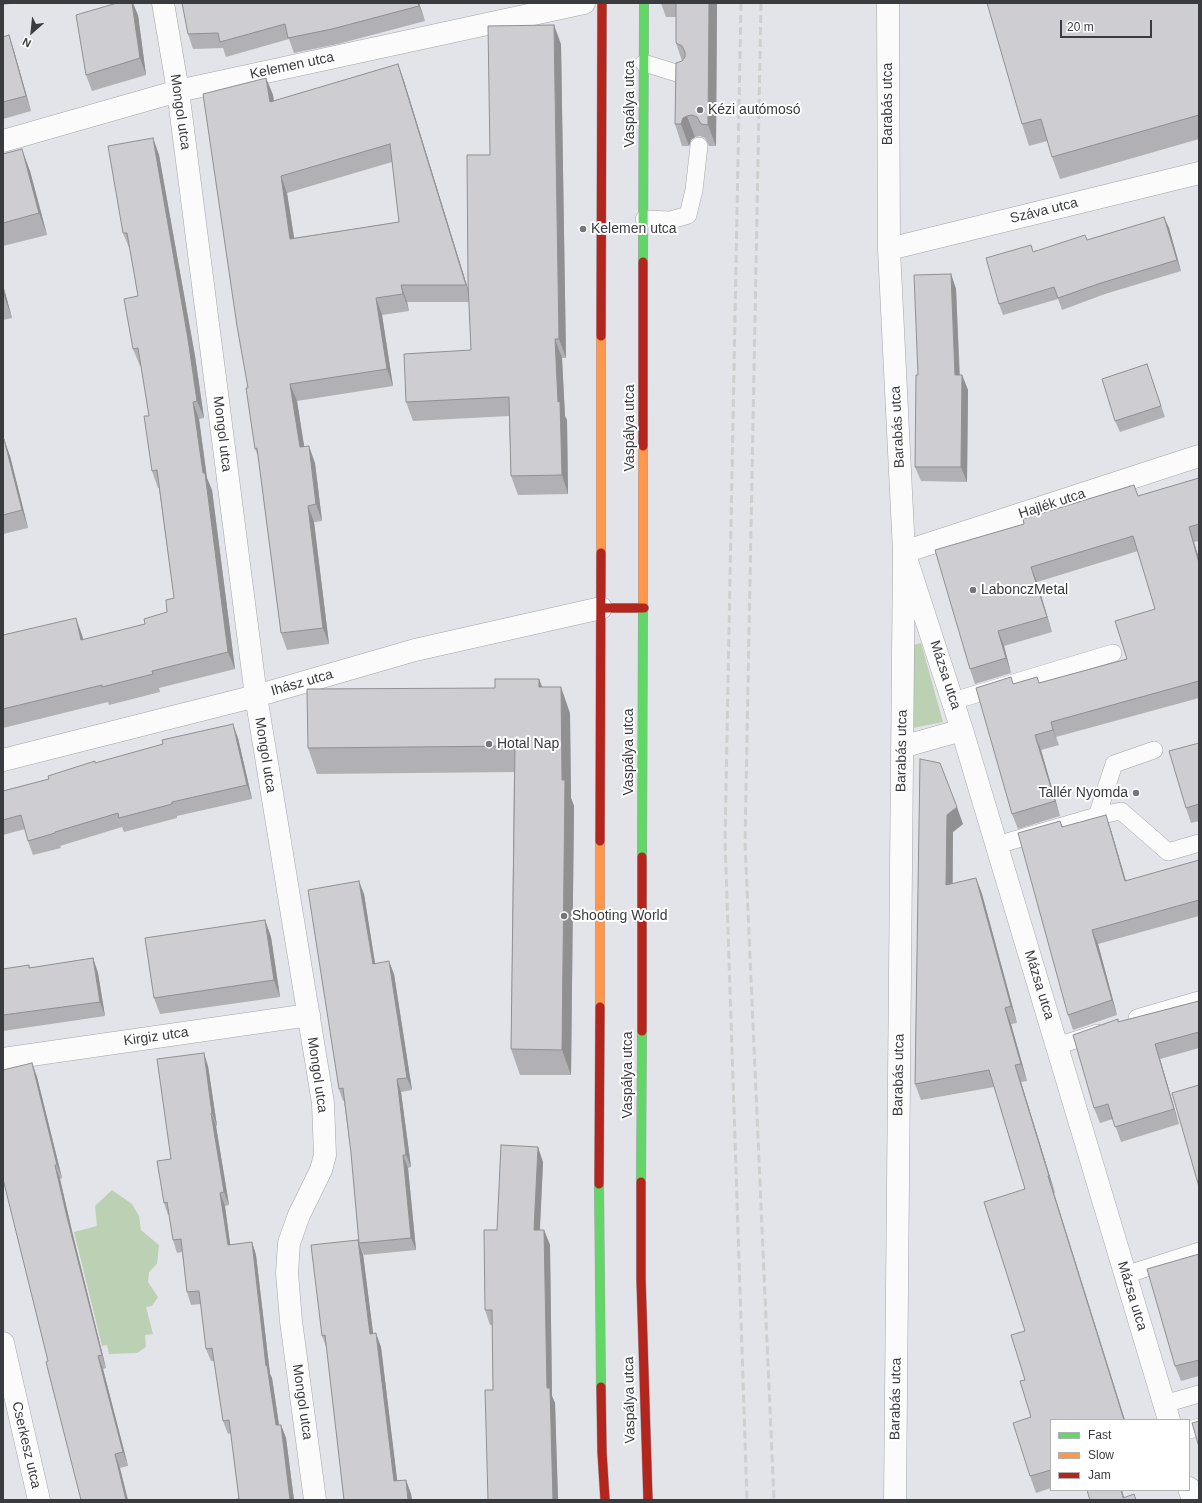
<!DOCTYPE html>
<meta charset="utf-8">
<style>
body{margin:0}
#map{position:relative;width:1202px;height:1503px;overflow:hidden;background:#e3e4ea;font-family:Arial,sans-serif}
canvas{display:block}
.frame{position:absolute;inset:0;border:4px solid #3a3b3f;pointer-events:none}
.legend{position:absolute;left:1050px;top:1419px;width:140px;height:72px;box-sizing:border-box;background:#fff;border:1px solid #b0b1b2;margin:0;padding:5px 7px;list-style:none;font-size:12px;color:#3a3b3f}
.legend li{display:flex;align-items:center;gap:8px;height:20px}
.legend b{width:20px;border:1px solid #b0b1b2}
.north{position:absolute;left:12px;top:12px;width:40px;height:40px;-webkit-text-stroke:3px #fff;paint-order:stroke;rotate:207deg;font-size:11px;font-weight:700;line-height:16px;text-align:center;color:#3a3b3f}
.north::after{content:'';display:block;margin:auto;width:14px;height:18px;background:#3a3b3f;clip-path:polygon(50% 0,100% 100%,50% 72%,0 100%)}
.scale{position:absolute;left:1060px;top:20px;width:92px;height:18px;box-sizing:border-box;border:2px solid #3a3b3f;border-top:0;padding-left:5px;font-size:12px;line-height:14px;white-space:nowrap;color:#3a3b3f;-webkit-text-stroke:3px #fff;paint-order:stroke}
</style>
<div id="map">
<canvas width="1202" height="1503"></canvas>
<div class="frame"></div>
<ul class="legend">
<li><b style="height:5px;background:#63d668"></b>Fast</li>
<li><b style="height:5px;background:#ff974d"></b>Slow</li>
<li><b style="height:5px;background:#b3261e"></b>Jam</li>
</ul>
<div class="north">N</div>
<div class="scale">20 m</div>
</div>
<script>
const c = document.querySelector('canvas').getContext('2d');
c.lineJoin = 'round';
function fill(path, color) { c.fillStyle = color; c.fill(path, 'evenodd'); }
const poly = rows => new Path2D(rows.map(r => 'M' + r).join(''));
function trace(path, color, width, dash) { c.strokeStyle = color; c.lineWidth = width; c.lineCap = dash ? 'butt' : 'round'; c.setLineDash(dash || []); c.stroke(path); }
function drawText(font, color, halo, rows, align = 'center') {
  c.font = font + ' Arial,sans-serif'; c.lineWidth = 4; c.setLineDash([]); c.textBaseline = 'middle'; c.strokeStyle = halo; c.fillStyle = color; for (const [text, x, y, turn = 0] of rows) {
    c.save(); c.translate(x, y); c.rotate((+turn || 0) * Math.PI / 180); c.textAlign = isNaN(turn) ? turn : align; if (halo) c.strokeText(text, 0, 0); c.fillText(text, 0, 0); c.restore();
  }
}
fill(poly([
 [921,643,943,722,913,728,913,645],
 [112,1190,132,1204,139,1216,141,1230,159,1245,157,1264,149,1272,148,1282,158,1297,152,1306,146,1307,153,1334,145,1335,146,1347,137,1353,109,1354,107,1345,102,1346,74,1232,97,1226,95,1206]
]), '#bcd0b4');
const lane = poly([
 [644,63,683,75],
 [644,219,671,220,688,215,694,190,699,146],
 [953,701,1113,653],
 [1097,816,1121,811,1168,852,1199,843],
 [997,845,1097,816,1114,764,1154,750],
 [1137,1018,1199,1000],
 [1057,1046,1097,1033],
 [1125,1275,1199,1251],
 [1164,1404,1199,1394],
 [1189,1430,1199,1427]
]);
const street = poly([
 [163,3,178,91,256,696,323,1103,325,1155,321,1170,299,1215,289,1243,287,1273,291,1321,315,1500],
 [888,3,889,249,904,552,895,1500],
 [3,141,178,91,584,3],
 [889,249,1199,173],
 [902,747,962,730],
 [3,760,256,696,415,650,601,608],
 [3,1059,309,1015],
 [3,1343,39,1500],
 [1169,1420,962,730,904,552,1199,456],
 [1189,1488,1193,1500]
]);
const fast = poly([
 [643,262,644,3],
 [642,857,643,605],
 [641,1182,642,1031],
 [599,1184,601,1387]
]);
const slow = poly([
 [601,553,601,336],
 [643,605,643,446],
 [600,1007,600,841]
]);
const jam = poly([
 [601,336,602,3],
 [643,446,643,262],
 [601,608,644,608],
 [600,841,601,553],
 [642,1031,642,857],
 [641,1182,641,1279,648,1500],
 [599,1184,600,1007],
 [601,1387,602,1452,605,1500]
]);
trace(lane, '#a3a4a7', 18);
trace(street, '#a3a4a7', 23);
trace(fast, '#a3a4a7', 10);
trace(slow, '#a3a4a7', 10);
trace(jam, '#a3a4a7', 10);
trace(lane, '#fbfbfc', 17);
trace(street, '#fbfbfc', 22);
trace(fast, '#63d668', 9);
trace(slow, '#ff974d', 9);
trace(jam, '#b3261e', 9);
trace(poly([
 [741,3,725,840,747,1500],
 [761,3,745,843,774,1500]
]), '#cfcfd0', 3, [8, 4]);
fill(poly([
 [3,3,16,3,3,5],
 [182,3,419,3,425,21,338,44,294,53,289,39,226,57,223,48,193,49,188,34],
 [661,3,717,3,716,146,709,146,705,138,700,136,695,137,691,140,689,146,682,146,675,124,682,61,676,43,676,17,666,17],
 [1199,3,1199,139,1060,179,1052,157,1047,141,1029,146,1022,124],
 [138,15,146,75,92,91,86,75],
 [9,35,14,51,31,111,3,119,3,37],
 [561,44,566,358,562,358,565,416,567,420,568,494,518,495,511,476,509,416,413,421,406,402,471,350,469,302,407,302,409,311,382,315,393,386,297,401,304,447,315,463,322,521,314,522,329,644,287,650,281,633,258,456,255,449,248,388,266,78,273,95,274,101,398,64,404,81,469,292,490,155],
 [392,162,399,222,294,238,287,193],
 [153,138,159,155,195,356,204,418,199,419,207,478,212,490,235,669,159,688,160,692,109,705,108,702,3,728,3,635,82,635,83,640,145,624,167,612,174,598,159,488,158,488,152,471,149,416,141,366,140,366,133,349,138,296,130,250,123,233],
 [3,154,30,171,47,235,3,246],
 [1164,217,1169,228,1181,271,1105,294,1062,310,1058,299,1003,315,999,304,1034,251,1087,240],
 [951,274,956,289,960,375,962,375,968,390,967,482,921,481,915,467,918,375],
 [3,285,12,318,3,320],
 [1151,376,1165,417,1120,432,1115,421],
 [3,439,10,456,28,528,3,534],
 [1199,478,1199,541,1194,542,1199,559,1199,698,1056,737,1059,745,1041,750,1060,816,1018,829,1012,814,1013,684,1037,677,1039,683,1127,659,1155,609,1138,551,1037,582,1052,632,1004,646,1011,673,975,684,970,669,1024,524,1134,485,1138,496],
 [539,679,542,687,570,713,571,798,574,806,571,1075,520,1075,511,1049,514,772,317,774,308,748,495,688],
 [238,738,252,799,177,816,177,818,124,832,122,827,60,846,61,848,33,855,28,841,25,829,3,835,3,791,49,779,96,763],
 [1199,743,1199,821,1191,823,1186,808],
 [920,759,963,824,953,832,953,884,976,878,982,894,1017,1023,1011,1024,1027,1081,1021,1082,1055,1193,1054,1193,1051,1420,1051,1488,1036,1493,1030,1476,1031,1417,1025,1380,1025,1189,994,1087,921,1100,915,1084],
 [1060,821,1063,827,1111,830,1126,881,1199,860,1199,916,1098,944,1117,1015,1073,1030,1068,1015],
 [364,894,375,963,394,974,412,1090,401,1092,411,1167,408,1168,416,1250,364,1255,359,1243,351,1153,344,1101,343,1101,339,1089],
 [265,920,271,937,280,997,160,1014,154,998],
 [93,958,98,973,105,1016,3,1031,3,969,29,965,30,968],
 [1199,1001,1199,1048,1160,1059,1179,1124,1121,1142,1113,1119,1100,1123,1094,1108,1118,1022],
 [32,1063,37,1077,62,1178,60,1179,72,1231,106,1368,103,1369,128,1466,120,1468,48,1361],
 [208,1066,217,1126,216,1126,229,1205,225,1206,230,1245,252,1242,256,1255,270,1374,272,1378,279,1425,281,1425,286,1438,294,1500,232,1500,239,1499,231,1433,228,1434,223,1421,214,1361,211,1361,206,1349,201,1304,191,1305,187,1292,182,1252,177,1253,173,1240,169,1215,168,1215,164,1203,171,1159],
 [543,1162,540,1230,544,1230,550,1245,552,1396,555,1403,558,1500,488,1500,493,1390,492,1325,490,1325,485,1310,497,1230],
 [363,1254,373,1334,381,1347,397,1481,406,1480,411,1494,412,1500,344,1500,327,1349,322,1336],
 [1199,1254,1199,1376,1181,1381,1175,1366]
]), '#b0b0b5');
fill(poly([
 [132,3,133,3,138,15,146,75,140,58],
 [418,3,419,3,425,21],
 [709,3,717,3,716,146,708,125],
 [554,25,561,44,566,358,559,339],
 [9,35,14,51,31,111,26,96],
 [398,64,404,81,472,302,466,285],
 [266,78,273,95,276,119,270,102],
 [687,116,695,137,691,140,689,146,681,124,683,118],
 [153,138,159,155,195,356,204,418,197,401],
 [22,149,30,171,47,235,39,213],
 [281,176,287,193,297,256,290,239],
 [1164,217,1169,228,1181,271,1177,260],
 [951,274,956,289,960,390,955,375],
 [3,285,12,318,3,293],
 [401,285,407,302,409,311,403,294],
 [376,298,382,315,393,386,387,369],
 [555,339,562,358,565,416,567,420,568,494,562,475],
 [962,375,968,390,967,482,961,467],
 [290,384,297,401,307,464,300,447],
 [193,402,199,419,207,478,212,490,235,669,228,652],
 [4,439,10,456,28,528,22,510],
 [309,446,315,463,322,521,316,504],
 [308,506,314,522,329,644,323,628],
 [1189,527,1194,542,1199,559,1199,563],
 [1031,567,1037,582,1052,632,1047,617],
 [76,618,82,635,88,658,81,640],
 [998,631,1004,646,1011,673,1006,658],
 [539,679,549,705,539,687],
 [561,687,570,713,571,798,574,806,571,1075,562,1050,562,780],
 [1051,722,1056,737,1059,745,1053,730],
 [233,724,238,738,252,799,247,785],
 [1035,735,1041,750,1060,816,1055,801],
 [957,807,963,824,953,832,952,902,946,885,947,815],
 [1106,815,1111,830,1130,895,1125,881],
 [976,878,982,894,1017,1023,1011,1006],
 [359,881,364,894,377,976,373,964],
 [265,920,271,937,280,997,274,980],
 [1092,930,1098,944,1117,1015,1112,1000],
 [93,958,98,973,105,1016,100,1002],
 [389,961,394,974,412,1090,407,1078],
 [1005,1008,1011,1024,1027,1081,1021,1064],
 [1155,1044,1160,1059,1179,1124,1174,1109],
 [204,1053,208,1066,217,1126,212,1113],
 [32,1063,37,1077,62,1178,57,1165],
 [1015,1065,1021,1082,1055,1193,1049,1176],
 [397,1079,401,1092,411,1167,406,1155],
 [211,1113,216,1126,229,1205,224,1192],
 [538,1147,543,1162,539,1245,534,1230],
 [403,1155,408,1168,416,1250,411,1238],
 [55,1165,60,1179,72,1231,106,1368,102,1355,67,1217],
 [1048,1176,1054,1193,1125,1420,1124,1420],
 [220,1193,225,1206,232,1258,228,1245],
 [544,1230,550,1245,552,1396,555,1403,558,1500,553,1500,547,1388],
 [358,1240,363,1254,375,1348,370,1334],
 [252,1242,256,1255,270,1374,272,1378,281,1438,276,1425,266,1366],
 [376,1333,381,1347,399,1495,394,1481],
 [98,1356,103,1369,128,1466,123,1452],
 [281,1425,286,1438,294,1500,290,1500],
 [115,1454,120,1468,128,1500,126,1500],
 [406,1480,411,1494,412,1500,408,1500],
 [1121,1490,1122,1490,1125,1500,1124,1500]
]), '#909093');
const building = poly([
 [117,3,132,3,140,58,86,75,76,15,117,3],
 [182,3,418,3,419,6,332,29,288,38,285,24,220,42,218,33,188,34,182,3],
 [676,3,709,3,708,125,701,124,697,117,692,115,687,116,683,118,681,124,675,124,676,63,682,61,685,57,685,52,682,46,676,43,676,3],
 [987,3,1199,3,1199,115,1052,157,1041,119,1022,124,987,3],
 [554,25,559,339,555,339,558,402,560,401,562,475,511,476,509,397,406,402,404,354,471,350,468,283,467,155,490,155,488,26,554,25],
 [9,35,26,96,3,102,3,37,9,35],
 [398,64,466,285,401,285,403,294,376,298,387,369,290,384,300,447,309,446,316,504,308,506,323,628,281,633,257,448,255,449,246,388,248,388,237,326,203,94,266,78,270,102,398,64],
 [390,144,399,222,290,239,281,176,390,144],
 [153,138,188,339,197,401,193,402,203,473,205,473,228,652,152,671,153,674,102,687,102,685,3,709,3,635,76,618,81,640,145,624,144,619,167,612,166,600,174,598,157,470,152,471,144,416,149,416,138,348,133,349,124,299,138,296,127,233,123,233,108,146,153,138],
 [22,149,39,213,3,223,3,154,22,149],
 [1164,217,1177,260,1101,283,1058,298,1054,287,999,304,986,258,1031,245,1033,252,1085,235,1087,240,1164,217],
 [951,274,955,375,962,375,961,467,915,467,916,375,918,375,914,275,951,274],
 [1147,364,1161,406,1115,421,1102,379,1147,364],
 [3,439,4,439,22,510,3,515,3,439],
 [1199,478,1199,524,1189,527,1199,563,1199,681,1051,722,1053,730,1035,735,1055,801,1012,814,976,688,1011,677,1013,684,1037,677,1039,683,1127,659,1115,621,1155,609,1133,536,1031,567,1047,617,998,631,1006,658,970,669,935,550,1024,524,1023,519,1134,485,1138,496,1199,478],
 [495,679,539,679,539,687,561,687,562,780,565,780,562,1050,511,1049,515,746,308,748,307,689,495,688,495,679],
 [233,724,247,785,172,802,172,804,119,818,118,813,55,832,55,833,28,841,21,815,3,820,3,791,49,779,48,776,95,761,95,763,163,744,162,740,233,724],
 [1199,743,1199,804,1186,808,1169,751,1199,743],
 [920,759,940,763,957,807,947,815,946,885,976,878,1011,1006,1005,1008,1021,1064,1015,1065,1049,1176,1048,1176,1124,1420,1051,1420,1051,1470,1030,1476,1013,1423,1031,1417,1020,1381,1025,1380,1011,1335,1025,1331,984,1202,1025,1189,989,1070,915,1084,920,759],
 [1106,815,1125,881,1199,860,1199,900,1092,930,1112,1000,1068,1015,1018,833,1060,821,1062,827,1106,815],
 [359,881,373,964,389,961,407,1078,397,1079,406,1155,403,1155,411,1238,359,1243,351,1153,343,1088,339,1089,308,890,359,881],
 [265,920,274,980,154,998,145,938,265,920],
 [93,958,100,1002,3,1015,3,969,29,965,29,968,93,958],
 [1199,1001,1199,1032,1155,1044,1174,1109,1115,1127,1108,1104,1094,1108,1073,1035,1118,1019,1118,1022,1199,1001],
 [204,1053,212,1113,211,1113,224,1192,220,1193,228,1245,252,1242,266,1366,267,1365,276,1425,281,1425,290,1500,232,1500,239,1499,229,1420,223,1421,212,1348,206,1349,199,1291,187,1292,181,1239,173,1240,167,1202,164,1203,157,1161,171,1159,157,1059,204,1053],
 [32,1063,57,1165,55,1165,67,1217,102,1355,98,1356,123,1452,115,1454,126,1500,81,1500,46,1362,48,1361,3,1179,3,1070,32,1063],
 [1199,1085,1199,1187,1172,1093,1199,1085],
 [501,1145,538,1147,534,1230,544,1230,547,1388,550,1388,553,1500,488,1500,485,1390,493,1390,492,1310,485,1310,484,1230,497,1230,501,1145],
 [358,1240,370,1334,376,1333,394,1481,406,1480,408,1500,344,1500,325,1335,322,1336,311,1245,358,1240],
 [1199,1254,1199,1360,1175,1366,1147,1269,1199,1254],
 [1199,1421,1199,1447,1192,1423,1199,1421],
 [1087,1490,1121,1490,1123,1498,1134,1494,1136,1500,1090,1500,1087,1490]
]);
fill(building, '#cdcdd2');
trace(building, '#909093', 1);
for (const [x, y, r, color] of [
 [700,110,4,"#75767b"],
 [583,229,4,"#75767b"],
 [973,590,4,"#75767b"],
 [489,744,4,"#75767b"],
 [1136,793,4,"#75767b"],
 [564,916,4,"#75767b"]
]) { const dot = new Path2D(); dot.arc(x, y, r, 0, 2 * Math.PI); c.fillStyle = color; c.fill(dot); trace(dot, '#fff', 1.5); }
drawText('14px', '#3a3b3f', '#fff', [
 ["Kelemen utca",292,66,-12],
 ["Vaspálya utca",630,104,-90],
 ["Barabás utca",888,104,-90],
 ["Mongol utca",180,112,82],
 ["Száva utca",1044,211,-14],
 ["Barabás utca",898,427,-93],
 ["Vaspálya utca",630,428,-90],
 ["Mongol utca",222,434,83],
 ["Hajlék utca",1052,504,-18],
 ["Mázsa utca",945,675,72],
 ["Ihász utca",302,683,-16],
 ["Barabás utca",902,751,-89],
 ["Vaspálya utca",629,752,-90],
 ["Mongol utca",265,755,81],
 ["Mázsa utca",1039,985,73],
 ["Kirgiz utca",156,1037,-8],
 ["Mongol utca",317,1075,82],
 ["Vaspálya utca",628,1075,-90],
 ["Barabás utca",899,1075,-89],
 ["Mázsa utca",1132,1296,73],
 ["Barabás utca",896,1399,-89],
 ["Vaspálya utca",630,1400,-91],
 ["Mongol utca",302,1402,82],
 ["Cserkesz utca",26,1445,77]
]);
drawText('14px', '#3a3b3f', '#fff', [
 ["Kézi autómosó",708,110],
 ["Kelemen utca",591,229],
 ["LabonczMetal",981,590],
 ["Hotal Nap",497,744],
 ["Tallér Nyomda",1128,793,"right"],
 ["Shooting World",572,916]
], 'left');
</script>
